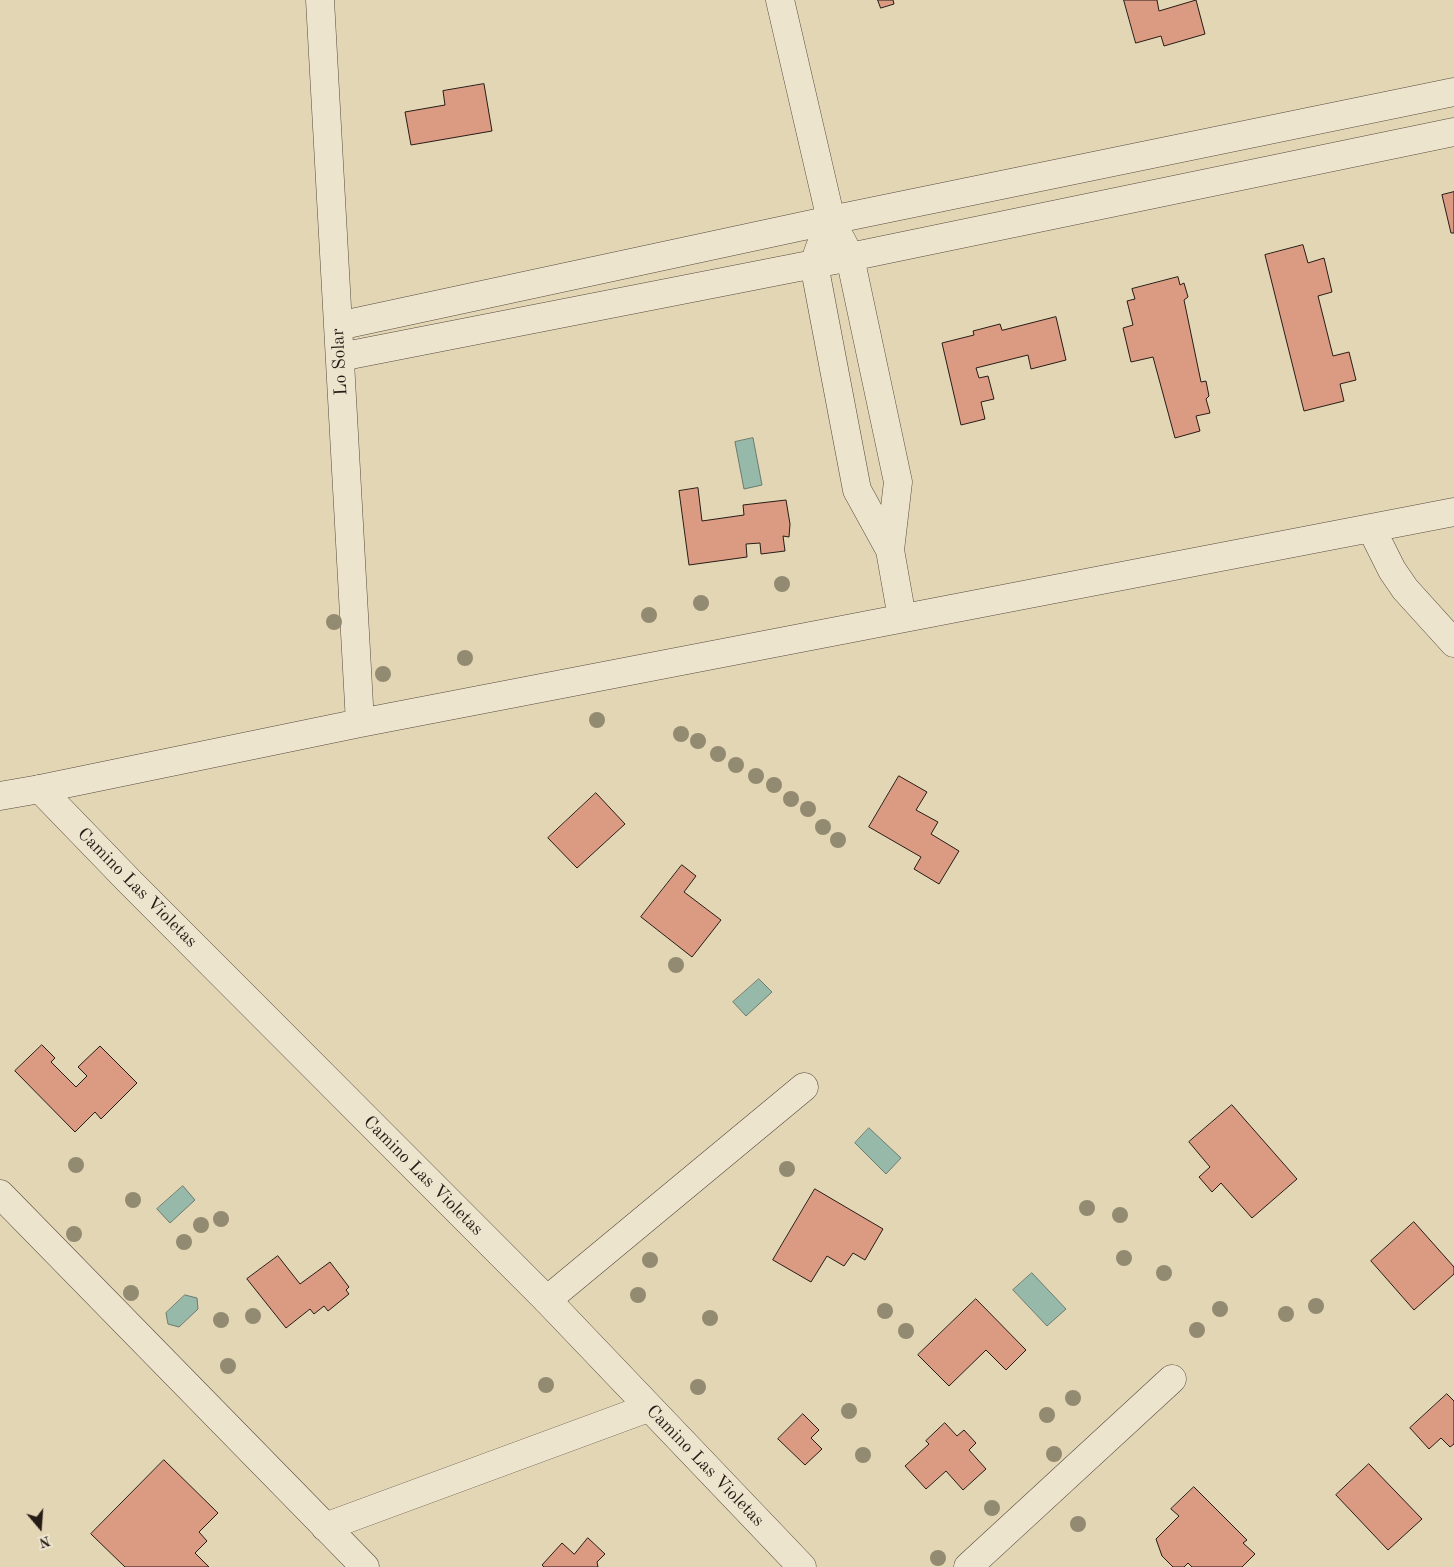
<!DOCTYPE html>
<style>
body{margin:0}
#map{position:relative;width:1454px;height:1567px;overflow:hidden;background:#e3d6b4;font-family:"Old Standard TT",serif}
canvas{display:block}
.north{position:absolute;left:15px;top:1502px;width:50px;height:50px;-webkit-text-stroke:4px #ede4ce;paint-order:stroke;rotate:162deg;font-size:14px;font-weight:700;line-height:20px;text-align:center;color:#271b16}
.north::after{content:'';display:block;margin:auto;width:18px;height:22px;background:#271b16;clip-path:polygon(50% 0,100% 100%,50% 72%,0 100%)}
</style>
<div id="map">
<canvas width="1454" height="1567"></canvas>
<div class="north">N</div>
</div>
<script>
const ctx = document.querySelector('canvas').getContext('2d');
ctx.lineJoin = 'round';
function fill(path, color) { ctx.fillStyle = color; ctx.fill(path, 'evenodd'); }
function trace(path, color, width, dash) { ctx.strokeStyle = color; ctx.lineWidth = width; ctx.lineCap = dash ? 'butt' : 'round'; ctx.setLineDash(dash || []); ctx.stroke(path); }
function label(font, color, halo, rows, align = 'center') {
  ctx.font = font + ' "Old Standard TT",serif'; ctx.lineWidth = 4; ctx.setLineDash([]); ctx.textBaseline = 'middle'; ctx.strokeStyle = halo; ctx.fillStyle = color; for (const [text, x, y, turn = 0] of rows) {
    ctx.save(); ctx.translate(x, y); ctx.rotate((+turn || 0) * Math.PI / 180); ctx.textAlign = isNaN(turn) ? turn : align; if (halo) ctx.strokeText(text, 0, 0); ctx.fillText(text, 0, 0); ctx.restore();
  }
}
const water = new Path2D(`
 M753 438 762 485 744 489 735 442Z
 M759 979 772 992 746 1016 733 1002Z
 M869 1128 901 1158 886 1174 855 1143Z
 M183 1186 195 1200 170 1223 157 1209Z
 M1032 1273 1066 1309 1047 1326 1013 1290Z
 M185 1295 197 1298 198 1309 179 1327 168 1324 166 1313Z`);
const building = new Path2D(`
 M878 0H893L894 4 881 8Z
 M1124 0H1157L1159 11 1196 0 1205 34 1164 46 1161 36 1136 43Z
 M484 84 492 131 411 145 405 112 445 105 443 91Z
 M1454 192V233H1451L1442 195Z
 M1303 245 1308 263 1324 258 1332 292 1318 296 1333 356 1349 352 1356 380 1340 384 1344 401 1304 411 1265 255Z
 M1178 277 1180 285 1184 283 1188 297 1184 300 1201 382 1206 381 1209 396 1206 399 1210 413 1196 416 1200 431 1175 438 1153 357 1131 362 1123 328 1133 325 1127 301 1135 299 1132 289Z
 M1056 317 1066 360 1031 369 1028 355 976 368 979 378 988 376 994 399 981 402 985 419 961 425 942 343 974 335 973 331 1000 324 1002 330Z
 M698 488 702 521 744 515 743 505 786 500 790 524 789 537 783 536 785 551 761 554 760 543 746 544 747 557 689 565 679 491Z
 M899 776 927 792 916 810 938 822 931 834 959 851 939 884 914 869 921 857 869 827Z
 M596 793 625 824 577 868 548 838Z
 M682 865 696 876 684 892 721 920 692 957 641 917Z
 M42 1045 55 1058 51 1062 76 1087 87 1076 78 1067 100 1046 137 1083 101 1119 95 1112 75 1132 15 1071Z
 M1232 1105 1297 1179 1252 1218 1221 1183 1212 1192 1199 1177 1210 1167 1189 1142Z
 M815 1189 883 1229 865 1260 853 1253 844 1266 827 1256 811 1282 773 1260Z
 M1414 1222 1454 1267V1274L1414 1310 1371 1261Z
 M278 1256 300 1284 330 1262 349 1287 346 1290 349 1294 328 1311 324 1306 314 1314 310 1309 286 1328 247 1279Z
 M976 1299 1026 1350 1006 1370 986 1350 949 1386 918 1355Z
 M1447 1394 1454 1401V1444L1450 1447 1441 1438 1429 1449 1410 1428Z
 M803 1414 819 1430 811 1438 822 1449 805 1465 778 1439Z
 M945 1423 957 1436 964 1430 976 1443 969 1450 986 1469 963 1490 946 1471 926 1489 905 1466 929 1444 926 1441Z
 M164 1460 218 1513 199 1532 207 1541 195 1553 209 1567H125L91 1534Z
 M1369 1464 1422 1519 1388 1550 1336 1495Z
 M1194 1487 1247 1540 1243 1543 1255 1554 1242 1567H1192L1188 1563 1184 1567H1173L1162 1556 1156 1539 1179 1516 1171 1509Z
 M588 1538 605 1554 597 1562 598 1567H544L542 1565 562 1543 574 1554Z`);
const minor = new Path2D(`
 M320 0 360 723
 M780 0 831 220 850 257 898 482 890 550 902 618
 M820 247 814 264 857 490 890 550
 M338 326 831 220 1454 92
 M340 357 850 257 1454 132
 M1371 528 1392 570 1405 589 1454 643
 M40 789 360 723 1454 512
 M0 1194 365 1567
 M547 1300 804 1087
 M325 1527 648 1408
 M968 1567 1172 1379`);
const tertiary = new Path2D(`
 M0 796 40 789 130 882 547 1300 802 1567`);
const trees = [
 [782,584],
 [701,603],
 [649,615],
 [334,622],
 [465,658],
 [383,674],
 [597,720],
 [681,734],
 [698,741],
 [718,754],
 [736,765],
 [756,776],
 [774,785],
 [791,799],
 [808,809],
 [823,827],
 [838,840],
 [676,965],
 [76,1165],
 [787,1169],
 [133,1200],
 [1087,1208],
 [1120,1215],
 [221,1219],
 [201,1225],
 [74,1234],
 [184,1242],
 [1124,1258],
 [650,1260],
 [1164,1273],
 [131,1293],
 [638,1295],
 [1316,1306],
 [1220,1309],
 [885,1311],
 [1286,1314],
 [253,1316],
 [710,1318],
 [221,1320],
 [1197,1330],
 [906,1331],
 [228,1366],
 [546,1385],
 [698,1387],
 [1073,1398],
 [849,1411],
 [1047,1415],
 [1054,1454],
 [863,1455],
 [992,1508],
 [1078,1524],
 [938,1558]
];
const streetNames = [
 ["Lo Solar",340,362,-93],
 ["Camino Las Violetas",137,888,45],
 ["Camino Las Violetas",423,1176,45],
 ["Camino Las Violetas",705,1466,46]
];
fill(water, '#96b9aa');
trace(water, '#6a7a6f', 1);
fill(building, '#da9b82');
trace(building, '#271b16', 1);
trace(minor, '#564a3e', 29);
trace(tertiary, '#564a3e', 29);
trace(minor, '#ede4ce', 28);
trace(tertiary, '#ede4ce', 28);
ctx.fillStyle = '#928a71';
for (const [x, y] of trees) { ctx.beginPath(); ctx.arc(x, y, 8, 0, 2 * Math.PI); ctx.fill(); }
label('18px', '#271b16', '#ede4ce', streetNames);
</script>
